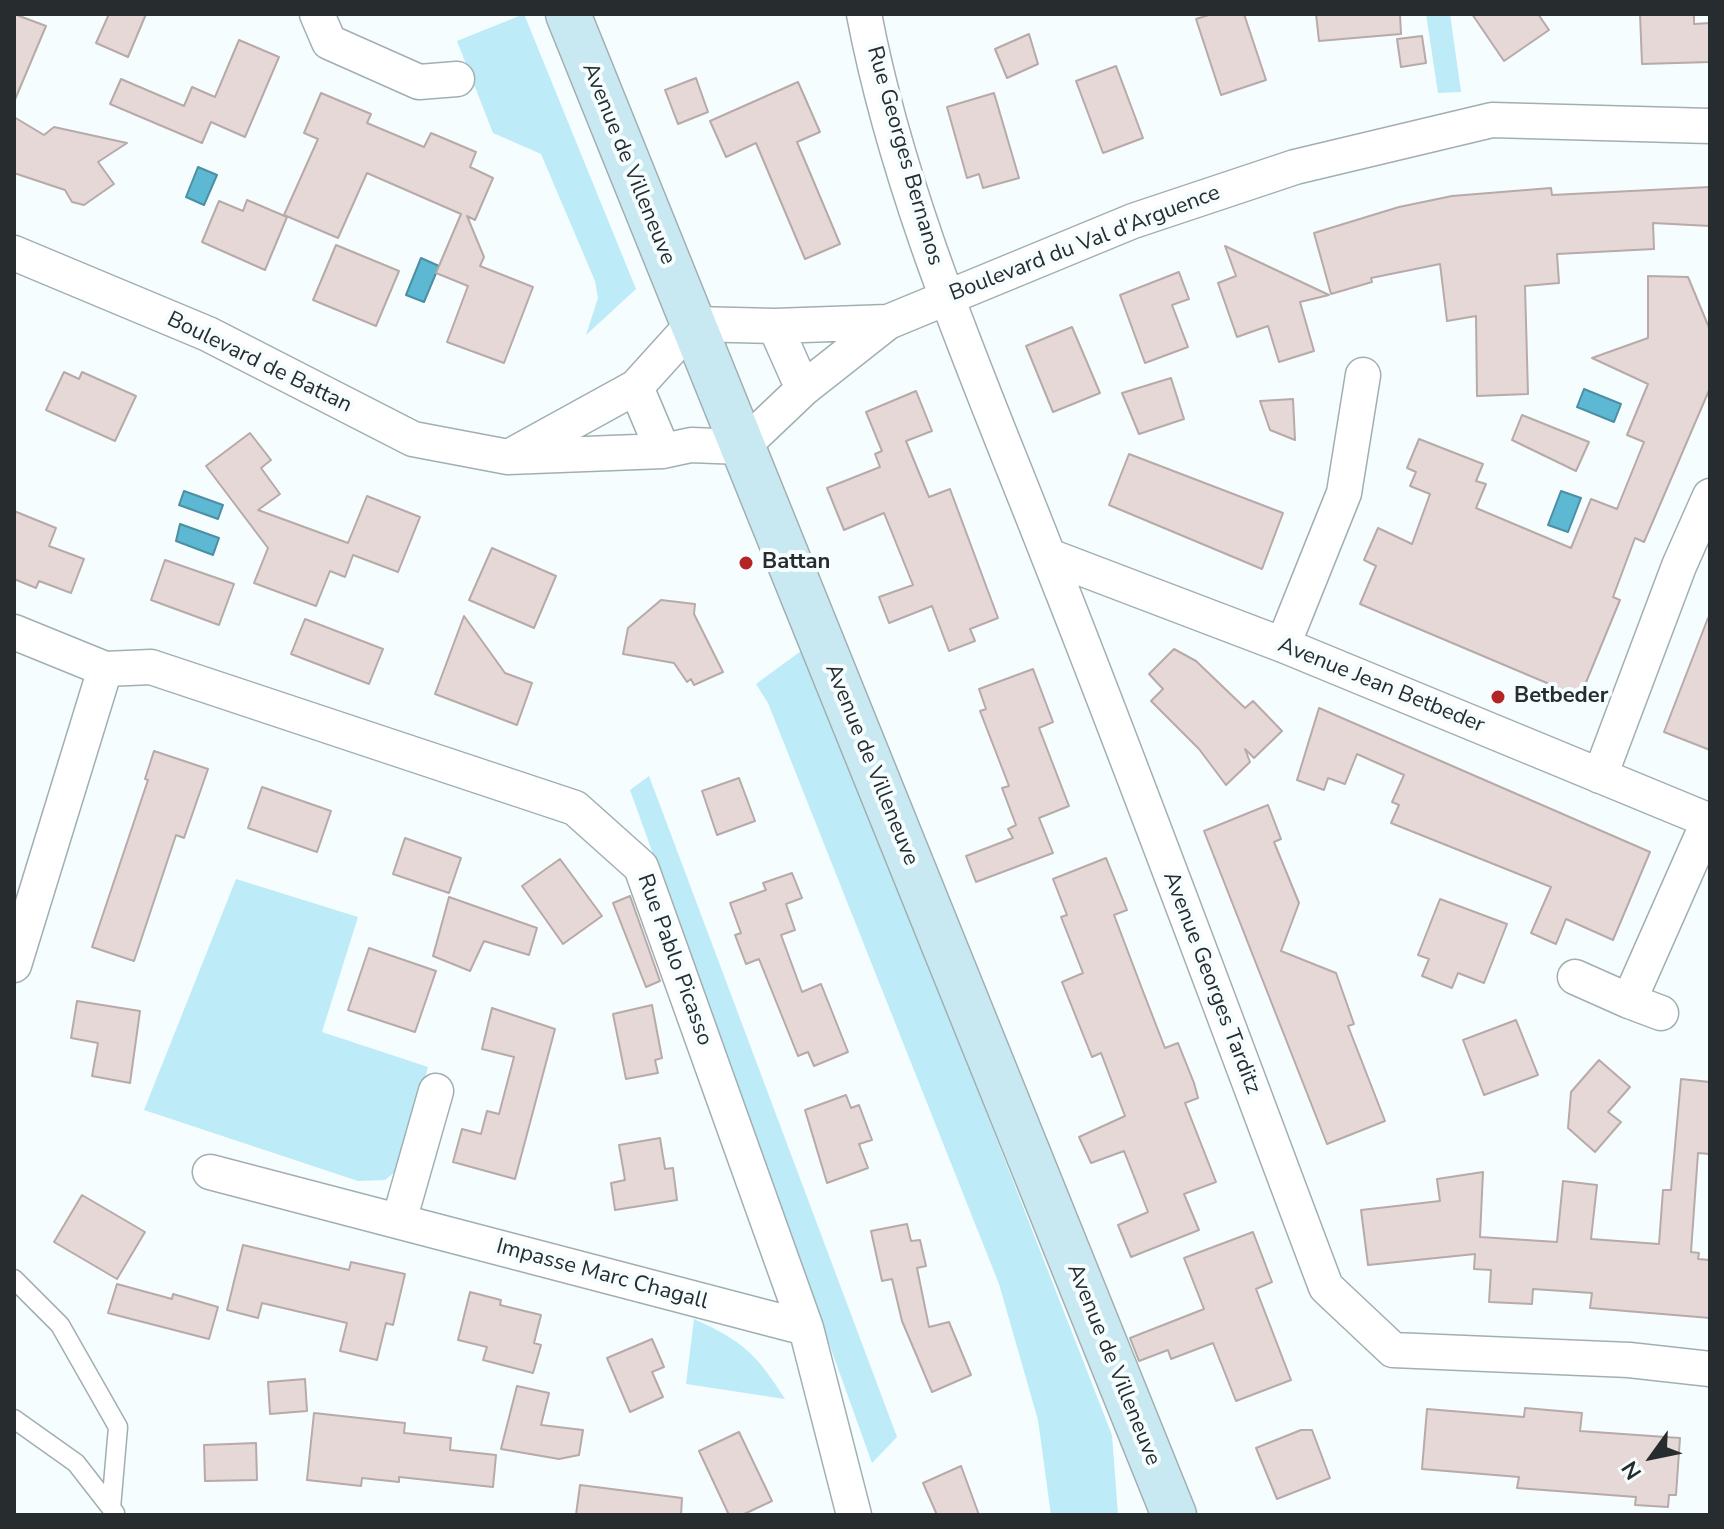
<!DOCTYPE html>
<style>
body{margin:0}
#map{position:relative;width:1724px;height:1529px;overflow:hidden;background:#f5fdff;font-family:"Nunito Sans",sans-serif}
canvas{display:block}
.frame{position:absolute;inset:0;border:16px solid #272c2e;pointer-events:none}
.north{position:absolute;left:1612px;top:1417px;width:80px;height:80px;-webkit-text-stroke:6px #f5fdff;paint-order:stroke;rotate:237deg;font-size:22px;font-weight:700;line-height:32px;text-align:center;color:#272c2e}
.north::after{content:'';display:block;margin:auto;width:28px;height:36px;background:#272c2e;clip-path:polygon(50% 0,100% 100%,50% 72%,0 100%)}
</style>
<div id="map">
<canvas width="1724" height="1529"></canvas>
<div class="frame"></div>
<div class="north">N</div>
</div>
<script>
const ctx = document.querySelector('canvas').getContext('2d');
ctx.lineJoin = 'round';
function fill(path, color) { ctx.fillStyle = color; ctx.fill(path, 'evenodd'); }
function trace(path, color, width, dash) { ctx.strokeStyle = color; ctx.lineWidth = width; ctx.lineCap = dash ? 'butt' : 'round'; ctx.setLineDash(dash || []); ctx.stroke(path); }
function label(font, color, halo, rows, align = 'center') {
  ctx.font = font + ' "Nunito Sans",sans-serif'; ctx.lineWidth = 8; ctx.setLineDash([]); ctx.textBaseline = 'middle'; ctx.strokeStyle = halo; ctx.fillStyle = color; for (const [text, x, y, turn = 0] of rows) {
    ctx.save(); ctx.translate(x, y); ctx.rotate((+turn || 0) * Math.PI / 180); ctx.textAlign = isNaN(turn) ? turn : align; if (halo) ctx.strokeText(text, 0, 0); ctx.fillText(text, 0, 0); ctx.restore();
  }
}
const green = new Path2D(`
 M524 14 636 289 586 335 598 298 595 281 541 154 493 133 457 41Z
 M1426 14H1450L1461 92 1438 93Z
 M805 648 1112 1435 1118 1515H1051L1038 1420 999 1284 768 703 756 684Z
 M649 776 897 1437 872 1463 630 790Z
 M236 879 358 917 322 1032 428 1067 400 1168 385 1180 358 1181 144 1110Z
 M694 1319C742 1341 756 1353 785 1399L686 1384Z`);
const water = new Path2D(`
 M198 167 217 175 204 205 186 197Z
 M421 258 439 266 424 302 406 295Z
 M1584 389 1621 404 1614 422 1577 407Z
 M184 491 223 505 218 519 179 505Z
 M1561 491 1581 498 1568 532 1548 525Z
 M180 524 219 538 213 555 176 541Z`);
const building = new Path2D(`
 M14 14 46 26 14 102Z
 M109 14H146L128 57 96 43Z
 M1212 14H1244L1266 80 1221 95 1196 19Z
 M1316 14H1400L1401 34 1319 41Z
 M1472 14H1538L1549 30 1504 61Z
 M1640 14H1694V24L1710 23V62L1642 64Z
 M1029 34 1038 64 1007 78 995 49Z
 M1422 36 1426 63 1401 67 1397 39Z
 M239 40 279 57 245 137 211 122 202 143 110 104 121 79 184 106 192 87 215 97Z
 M1116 66 1143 138 1103 153 1076 81Z
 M696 78 708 112 678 124 665 90Z
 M798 82 820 132 797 142 840 244 805 259 756 143 726 157 710 121Z
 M321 93 371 114 367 123 424 147 431 133 476 152 470 167 493 178 475 220 467 216 484 257 480 266 533 287 504 363 447 342 468 286 436 273 461 214 367 173 338 238 284 215 318 139 304 133Z
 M994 93 1019 178 983 188 979 174 967 178 947 107Z
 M14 117 44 135 54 127 127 143 98 162 114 184 84 205 72 202 65 190 14 173Z
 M1710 187V226L1653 223 1654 249 1557 254 1559 283 1525 286 1528 394 1477 396 1476 316 1447 321 1440 264 1371 278 1372 282 1331 294 1314 233 1399 207 1452 196 1551 188 1552 195Z
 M247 200 287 217 265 270 202 242 219 201 243 211Z
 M336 245 399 271 376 326 313 300Z
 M1225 246 1329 295 1300 302 1314 351 1279 362 1268 326 1237 337 1218 283 1236 276Z
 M1179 272 1189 299 1172 305 1188 347 1145 363 1120 295Z
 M1648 276 1688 277 1710 330V388L1644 542 1635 538 1613 597 1620 600 1580 697 1360 604 1376 566 1364 560 1378 528 1412 544 1430 494 1410 486 1416 472 1407 468 1419 439 1483 464 1476 481 1486 484 1476 508 1571 548 1591 499 1617 509 1644 442 1627 435 1648 384 1592 358 1648 338Z
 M1072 327 1100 393 1053 412 1026 346Z
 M64 372 79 379 82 372 136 396 115 441 46 410Z
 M1171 378 1184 419 1139 434 1122 393Z
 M916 391 932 431 906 441 929 497 950 489 998 618 970 629 975 641 949 651 932 606 889 623 879 597 913 585 884 513 844 530 827 488 880 467 875 454 882 451 866 412Z
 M1293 399 1295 440 1270 430 1260 401Z
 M1522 415 1589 442 1576 471 1512 440Z
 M250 433 271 460 261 468 280 494 258 510 348 543 367 496 420 517 398 572 353 555 345 577 330 571 316 606 254 583 268 548 206 466Z
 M1129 454 1283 513 1262 569 1109 505Z
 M14 511 56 528 49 546 84 559 71 593 39 581 36 588 14 579Z
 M492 548 556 576 534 628 469 600Z
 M165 560 234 584 219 625 151 600Z
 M661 600 695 604 694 614 723 672 694 685 691 679 687 682 674 663 623 654 628 628Z
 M464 616 505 673 532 683 517 725 435 694Z
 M1708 618H1710V750L1664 732Z
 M305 619 383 649 369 684 291 654Z
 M1174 649 1196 661 1245 708 1253 701 1282 731 1254 758 1245 749 1250 762 1226 785 1199 749 1151 701 1163 689 1149 674Z
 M1033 669 1053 722 1039 728 1069 806 1039 818 1053 853 976 882 966 856 1013 838 1008 829 1016 825 1002 788 1009 786 980 711 986 709 979 689Z
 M1319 708 1650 852 1613 940 1566 919 1556 944 1531 933 1551 887 1391 823 1399 805 1392 802 1404 775 1357 754 1345 784 1328 778 1324 790 1297 780Z
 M154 751 208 769 184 838 176 835 134 961 92 947 148 780 145 779Z
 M739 778 755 821 717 835 702 791Z
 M262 787 331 811 317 852 248 828Z
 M1268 805 1281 839 1274 842 1299 903 1281 951 1336 973 1354 1024 1348 1026 1385 1121 1327 1144 1204 831Z
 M405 838 461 858 449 893 393 874Z
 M1106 858 1127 910 1114 915 1144 994 1165 1048 1178 1043 1194 1083 1198 1098 1185 1103 1216 1182 1184 1194 1199 1230 1131 1257 1118 1225 1148 1212 1124 1151 1091 1163 1079 1137 1125 1116 1101 1053 1092 1057 1062 982 1083 973 1061 917 1067 915 1053 879Z
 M560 859 602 916 563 944 522 886Z
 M792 873 802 898 786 904 795 930 781 935 802 992 821 984 848 1052 814 1066 808 1052 798 1056 759 959 746 964 735 935 741 933 730 903 766 890 763 883Z
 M630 896 660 981 646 987 613 903Z
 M449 897 537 928 529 955 484 941 470 971 433 956Z
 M1440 899 1507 924 1484 983 1458 973 1452 988 1422 976 1429 959 1418 955Z
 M369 948 436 971 415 1032 348 1010Z
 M77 1001 140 1011 130 1083 92 1076 98 1043 71 1038Z
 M652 1005 662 1058 655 1060 658 1073 626 1079 613 1014Z
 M492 1008 555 1029 515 1179 453 1162 462 1129 481 1134 487 1111 499 1114 514 1057 482 1049Z
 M1516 1020 1538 1075 1484 1095 1463 1040Z
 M1599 1060 1630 1087 1608 1112 1621 1122 1595 1152 1568 1128 1571 1092Z
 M1681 1079 1710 1082V1154L1698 1153 1691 1252 1699 1253 1698 1259 1710 1260V1318L1590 1308 1592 1293 1533 1289 1532 1304 1489 1302 1491 1270 1474 1269 1475 1254 1368 1265 1361 1210 1440 1201 1437 1179 1483 1172 1480 1237 1557 1242 1563 1181 1597 1185 1591 1239 1659 1244 1663 1190H1671Z
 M846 1095 851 1108 859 1105 872 1140 859 1144 868 1168 827 1183 805 1110Z
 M660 1138 665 1169 673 1168 677 1200 615 1210 611 1183 625 1180 619 1145Z
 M82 1195 145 1232 117 1279 54 1242Z
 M907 1224 911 1241 920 1240 926 1266 917 1268 929 1327 949 1322 971 1375 932 1392 902 1321 892 1279 882 1281 871 1231Z
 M1253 1232 1272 1282 1256 1289 1291 1380 1236 1401 1213 1343 1171 1359 1168 1350 1139 1361 1130 1338 1204 1309 1184 1258Z
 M243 1245 349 1270 351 1262 405 1274 393 1325 386 1323 377 1360 340 1351 347 1323 262 1303 258 1318 227 1310Z
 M117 1284 172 1299 173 1294 218 1307 209 1339 108 1313Z
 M470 1292 501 1300 500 1305 541 1315 534 1343 541 1345 533 1373 483 1360 487 1347 458 1340Z
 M652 1339 664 1367 652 1372 663 1397 630 1412 607 1358Z
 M305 1379 307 1411 270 1414 268 1382Z
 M517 1386 549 1393 541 1425 583 1430 579 1455 559 1459 501 1449Z
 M1525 1408 1582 1413 1580 1431 1680 1438 1676 1495H1669L1668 1507 1635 1505 1636 1497 1517 1488 1519 1477 1422 1469 1427 1409 1524 1417Z
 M314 1413 405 1423 404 1433 451 1438 450 1450 496 1455 493 1487 399 1477V1482L362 1478 361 1486 307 1480Z
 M1301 1430H1312L1330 1478 1277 1499 1256 1448Z
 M739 1432 772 1501 742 1515H729L699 1451Z
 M256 1443 257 1480 205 1481 204 1445Z
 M961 1466 979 1515H937L923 1483Z
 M580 1485 682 1498 681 1515H576Z`);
const lane = new Path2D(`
 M14 1279 60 1325 118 1427 111 1508
 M14 1419 76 1463 115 1513`);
const street = new Path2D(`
 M317 14 329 42 419 82 457 79
 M864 14C900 202 979 378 1048 555 1144 797 1234 1043 1326 1287L1393 1350 1629 1360 1710 1369
 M14 253 208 334 413 439 508 457 663 451 691 445 742 447 803 389 888 322 1133 221 1295 167 1492 120 1710 126
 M775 326 803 389
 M636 387 663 451
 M516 453 636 387 693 324 775 326 888 322
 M1049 556 1283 645 1710 821
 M14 632 105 669
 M1283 645 1344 493 1363 375
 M1600 776 1679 566 1710 496
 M14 965 105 669 151 667 575 808 641 867 806 1328 854 1515
 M1575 977 1629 1001
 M1661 1013 1629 1001 1709 820
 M210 1172 806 1328
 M399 1221 436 1091`);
const secondary = new Path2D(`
 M568 14 1174 1515`);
const markers = [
 [746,563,8,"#b42424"],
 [1498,697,8,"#b42424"]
];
const streetNames = [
 ["Rue Georges Bernanos",904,156,74],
 ["Avenue de Villeneuve",628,164,68],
 ["Boulevard du Val d'Arguence",1085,244,-21],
 ["Boulevard de Battan",259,363,26],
 ["Avenue Jean Betbeder",1381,686,22],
 ["Avenue de Villeneuve",871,765,68],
 ["Rue Pablo Picasso",674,960,70],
 ["Avenue Georges Tarditz",1211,983,69],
 ["Impasse Marc Chagall",602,1275,15],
 ["Avenue de Villeneuve",1113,1365,68]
];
const poiNames = [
 ["Battan",762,563],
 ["Betbeder",1514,697]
];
fill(green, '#bdebf8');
fill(water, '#5db9d3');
trace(water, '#4d8fa2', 2);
fill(building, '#e6d8d7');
trace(building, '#b7aaa8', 2);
trace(lane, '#a2afb2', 21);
trace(street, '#a2afb2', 37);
trace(secondary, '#a2afb2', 47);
trace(lane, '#fff', 18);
trace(street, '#fff', 34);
trace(secondary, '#c8e9f1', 44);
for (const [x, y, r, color] of markers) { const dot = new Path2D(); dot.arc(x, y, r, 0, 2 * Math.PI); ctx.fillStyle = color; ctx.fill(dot); trace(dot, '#f5fdff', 3); }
label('22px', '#272c2e', '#f5fdff', streetNames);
label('bold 22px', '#272c2e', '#f5fdff', poiNames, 'left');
</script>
